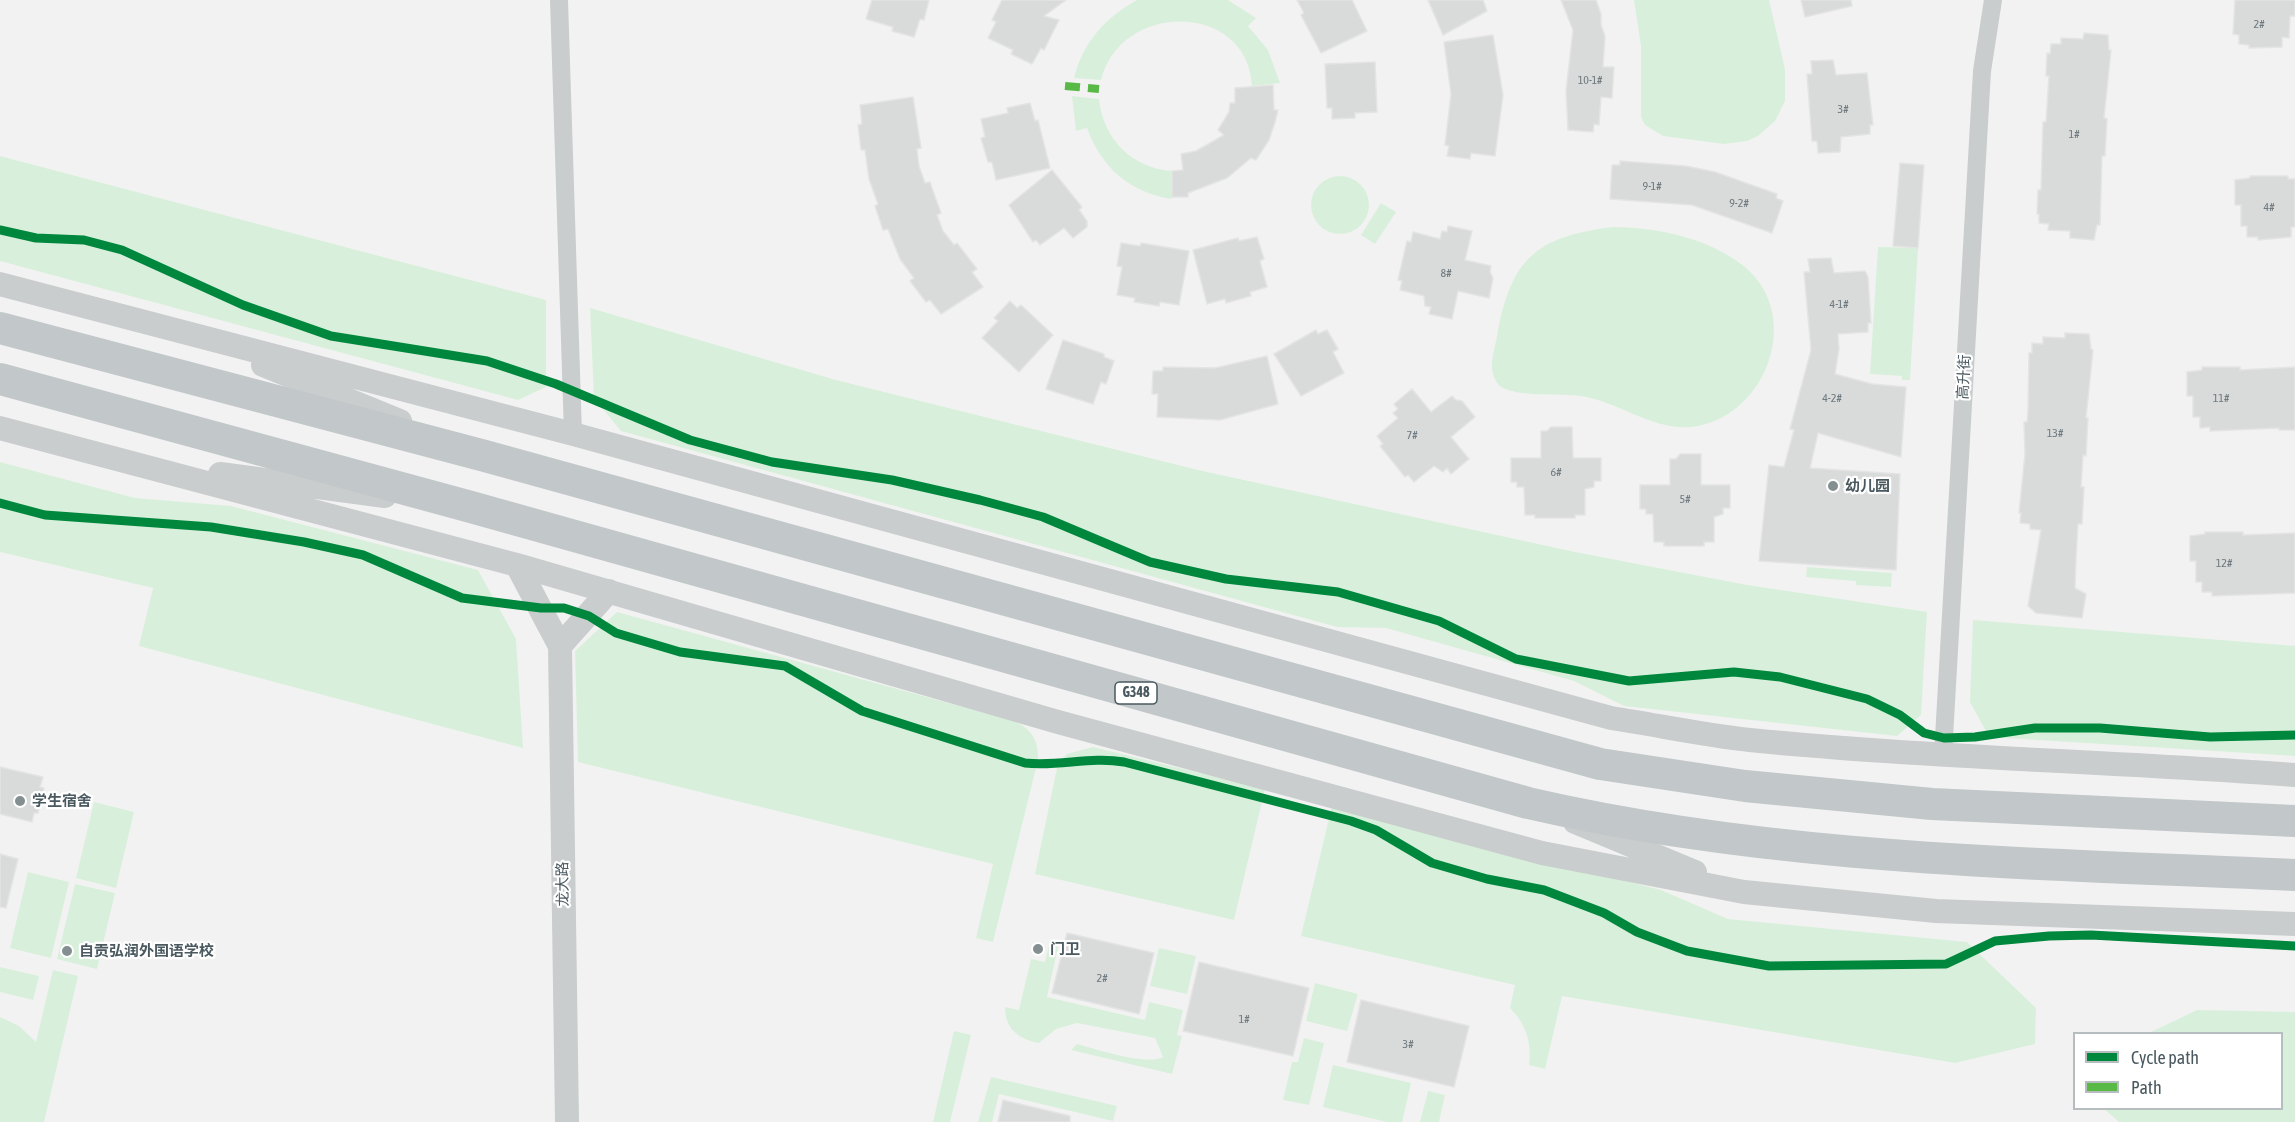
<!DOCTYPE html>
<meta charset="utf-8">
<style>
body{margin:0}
#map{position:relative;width:2295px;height:1122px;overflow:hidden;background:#f3f2f2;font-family:"Asap Condensed",sans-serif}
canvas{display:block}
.legend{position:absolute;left:2073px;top:1032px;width:210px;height:78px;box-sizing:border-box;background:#fff;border:2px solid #b6bdbf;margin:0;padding:8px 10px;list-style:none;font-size:18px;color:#49595f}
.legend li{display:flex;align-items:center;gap:12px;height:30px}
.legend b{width:30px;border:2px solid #b6bdbf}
</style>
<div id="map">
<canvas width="2295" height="1122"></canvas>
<ul class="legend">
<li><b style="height:8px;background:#00873e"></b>Cycle path</li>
<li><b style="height:8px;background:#58b947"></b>Path</li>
</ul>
</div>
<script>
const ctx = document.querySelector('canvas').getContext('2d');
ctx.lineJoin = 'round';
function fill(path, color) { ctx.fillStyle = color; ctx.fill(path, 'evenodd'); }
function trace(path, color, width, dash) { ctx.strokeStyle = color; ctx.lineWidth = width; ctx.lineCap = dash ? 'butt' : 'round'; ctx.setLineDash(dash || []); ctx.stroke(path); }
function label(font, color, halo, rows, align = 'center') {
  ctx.font = font + ' "Asap Condensed","Noto Sans SC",sans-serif'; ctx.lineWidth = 4.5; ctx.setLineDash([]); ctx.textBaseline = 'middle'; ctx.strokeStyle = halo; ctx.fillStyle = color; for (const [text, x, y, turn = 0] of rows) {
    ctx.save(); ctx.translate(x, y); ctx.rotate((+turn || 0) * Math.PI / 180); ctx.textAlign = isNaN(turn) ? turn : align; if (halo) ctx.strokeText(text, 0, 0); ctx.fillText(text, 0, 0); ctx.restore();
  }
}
const green = new Path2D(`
 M1137 0H1228L1256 18 1248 26 1268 50 1280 83 1252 86C1248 2 1121 0 1101 80L1074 78C1083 42 1105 18 1137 0Z
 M1634 0H1769L1785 69V101L1775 121 1758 136 1747 141 1724 144 1663 136 1645 125 1641 117V46Z
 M1072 96 1099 99C1103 139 1132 168 1172 171V199C1130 193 1101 167 1087 128L1076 131Z
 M0 156 546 300V387L518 400 0 261Z
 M1311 205a29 29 0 1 1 58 0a29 29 0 1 1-58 0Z
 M1381 203 1396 212 1375 244 1361 235Z
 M1612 227C1657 227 1709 238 1745 267 1803 316 1767 413 1698 426 1656 434 1621 402 1581 396 1561 393 1509 398 1498 384 1487 370 1494 352 1497 336 1511 259 1535 237 1612 227Z
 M1878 247 1918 248 1910 380H1902V376L1870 374Z
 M590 308 836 380 1198 470 1575 552 1747 585 1927 612 1921 715 1897 736 1624 706 1574 681 1386 628 1337 627 621 431 594 398Z
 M0 462 135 498 231 506 478 570 516 639 523 748 139 646 153 588 0 552Z
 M1807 567 1892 573 1891 587 1856 585V581L1806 577Z
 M617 612 1014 721C1032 729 1039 741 1038 760L993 942 976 938 993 864 578 762 575 651Z
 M1973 620 2295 646V756L1989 737 1970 702Z
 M1093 747 1265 789 1234 920 1035 874 1058 763 1067 754Z
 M94 802 134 812 116 888 76 878Z
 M1332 806 1661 890 1728 919 1967 942 2036 1008 2035 1044 1955 1063 1562 996 1545 1069 1529 1065C1532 1043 1526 1024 1510 1008L1515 985 1301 936Z
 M28 872 69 882 51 958 10 948Z
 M75 884 115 893 97 969 57 959Z
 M1049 945 1058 947 1047 997 1145 1020 1149 1002 1183 1010 1177 1035 1182 1036 1172 1074 1071 1050 1077 1044C1097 1049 1145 1066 1163 1057L1155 1038 1077 1023 1056 1029 1039 1043C1018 1039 1005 1029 1005 1007L1019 1010 1031 959 1045 962Z
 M1159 948 1196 956 1187 994 1150 986Z
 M0 967 39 976 33 1000 0 992Z
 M53 970 78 976 44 1122H0V1017L19 1026 36 1042Z
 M1315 983 1358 994 1347 1031 1306 1021Z
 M2197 1010 2295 1012V1122H2119L2104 1109 2282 1108V1034L2149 1033Z
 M954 1031 971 1035 950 1122H933Z
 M1304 1038 1324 1043 1309 1105 1283 1100 1292 1062H1298Z
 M1333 1065 1411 1083 1402 1122H1387L1323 1107Z
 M991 1077 1117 1106 1113 1121 999 1094 992 1122H978Z
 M1428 1091 1445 1095 1439 1122H1420Z`);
const building = new Path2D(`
 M872 0H929L924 20 920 19 914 37 892 31 893 27 866 19Z
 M1002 0H1066L1044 16 1059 20 1044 50 1041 48 1032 64 1011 54 1013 50 988 38 996 22 992 20Z
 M1297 0H1352L1367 31 1321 53 1301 15 1304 13Z
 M1428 0H1483L1487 11 1443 35Z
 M1561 0H1596L1601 14V25L1605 36 1603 67H1614L1612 98 1601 97 1599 125 1594 124 1593 132 1568 130 1566 91 1573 30Z
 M1801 0H1851L1852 6 1805 17Z
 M2235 0H2295V16H2290L2289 38 2282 37V47L2249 48V45L2239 44V35L2233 34Z
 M2084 33 2108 35 2109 50H2111L2104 118 2107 119 2105 156H2102L2100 225H2097L2094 240 2070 238V231L2048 230 2049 224 2039 223V214H2037L2038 190H2041L2043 122H2046L2049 76H2046L2047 53 2050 54 2051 44H2061V38L2083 39Z
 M1493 35 1503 95 1495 156 1471 153 1470 159 1447 156 1449 146 1445 145 1451 94 1444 42Z
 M1833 60 1836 75 1867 73 1873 125H1870V134L1841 137 1840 152 1818 153 1817 141H1812L1807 74H1812L1811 61Z
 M1375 62 1377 112 1355 113V118L1332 119V108H1327L1325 64Z
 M1273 85 1274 110H1278L1275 122 1269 140 1256 160 1251 158 1227 178 1188 193V197H1172V171L1183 170 1181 154 1196 151 1224 135 1218 130 1229 112 1230 103H1235V88Z
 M913 97 921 148 917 149 919 166 925 183 930 182 933 191 941 213 937 215 943 231 954 245 957 243 977 269 972 272 983 287 941 314 930 300 926 302 910 281 914 278 900 259 888 229 883 230 875 206 878 204 869 179 865 150H861L858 125 862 124 860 105Z
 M1030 103 1035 121 1038 120 1050 168 996 180 992 162H988L981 138 985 137 981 119 1008 113 1007 108Z
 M1620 161 1686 166 1715 172 1777 194 1776 198 1783 201 1772 233 1692 205 1610 199 1612 165H1620Z
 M1900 163 1924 165 1918 248 1893 246Z
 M1052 170 1082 207 1079 210 1087 221V227L1073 238 1064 228 1040 245 1036 240 1033 242 1009 205Z
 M2250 176H2288V179H2295V227H2291V237L2258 240V237H2247V226H2241V205H2235V180L2250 178Z
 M1448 226 1472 231 1465 260 1491 266 1490 272 1493 278 1489 298 1458 291 1452 319 1429 314 1431 307 1425 306 1424 296 1400 290 1402 281 1398 280 1407 241 1411 242 1413 232 1440 239 1442 231 1447 232Z
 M1257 237 1264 259 1260 261 1267 287 1250 292 1251 296 1226 303 1225 299 1207 304 1193 250 1238 238 1239 241Z
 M1121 243 1140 246 1141 243 1189 251 1179 305 1160 302 1159 306 1134 302 1135 298 1117 295 1122 267 1117 266Z
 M1831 258 1834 273 1865 271 1868 277 1871 323H1868V332L1838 334 1839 349 1835 374 1872 384 1906 387 1901 457 1818 433 1810 468 1900 474 1896 570 1759 561 1769 465 1784 467 1794 430 1790 429 1811 350 1804 272H1810L1808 259Z
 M1010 301 1017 308 1021 305 1053 335 1019 372 982 338 998 321 994 318Z
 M1316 330 1318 334 1327 330 1338 349 1333 352 1344 373 1301 396 1274 354Z
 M2065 333 2089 334 2091 349 2093 350 2086 418H2088L2086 456 2083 455 2081 487H2084L2082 524H2078L2076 559 2075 588 2086 594 2082 618 2036 613 2028 606 2041 530 2030 529V524L2020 523 2021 513H2019L2025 454 2024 422H2027L2028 411 2029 353H2032V343L2043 344V337L2065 338Z
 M1063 340 1104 354V357L1114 361 1106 384 1101 382 1093 404 1046 389Z
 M1267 356 1278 404 1220 420 1157 417 1158 394H1152L1153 371H1163V367L1215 368Z
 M2202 367H2240V370L2295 367V430H2279V428L2210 431V427L2200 428V417H2193V396H2187V372L2202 370Z
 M1412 389 1431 412 1452 396 1456 400 1462 401 1475 417 1451 437 1469 459 1451 474 1447 468 1443 472 1434 466 1414 482 1408 475 1405 477 1380 446 1383 444 1377 436 1398 418 1393 413 1398 409 1394 404Z
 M1551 427H1572L1573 458H1601V481H1594V487L1585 489V515H1575V518H1535V515H1525L1524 487H1517V482H1511V458H1541V431H1547Z
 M1680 454H1701V485H1730V508H1723V514L1714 517V542H1704V546H1664V542H1654L1653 514H1646V509H1640V485H1670V459H1676Z
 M2205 532H2243V535L2295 533V593L2212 596V592H2202V582H2196V561H2190V536L2205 534Z
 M0 767 43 777 40 787 44 788 38 813H34L32 822 0 814Z
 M0 854 18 859 6 908 0 907Z
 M1067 933 1154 953 1139 1014 1052 993Z
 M1199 962 1309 988 1293 1056 1183 1031Z
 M1361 1000 1469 1026 1454 1087 1347 1062Z
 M1003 1100 1070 1116V1122H998Z`);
const minor = new Path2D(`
 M559 0 573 434
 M1943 755 1982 71 1993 0`);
const tertiary = new Path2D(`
 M0 284 573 434 1611 718C1657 725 1704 735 1750 740 1931 758 2114 761 2295 775
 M263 365 400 421
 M0 428 517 565 1058 722 1542 853 1744 892 1936 911 2295 924
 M220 474 385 496
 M517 565 560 646 609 591
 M560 646 567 1122
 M1575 822 1695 872`);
const trunk = new Path2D(`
 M0 328 485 456 1600 764 1745 786 1932 804 2295 821
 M0 379 471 507 1528 803C1779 861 2039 863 2295 875`);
const quiet = new Path2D(`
 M1065 86 1099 89`);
const cycleway = new Path2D(`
 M0 230 36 238 84 240 122 250 243 305 331 336 487 361 556 384 690 440 772 462 892 480 980 500 1043 517 1150 562 1226 579 1338 592 1439 621 1516 659 1629 681 1734 672 1780 677 1867 699 1900 715 1924 733 1944 738 1975 737 2035 728H2100L2210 737 2295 735
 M0 503 45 515 211 527 304 542 363 555 462 598 541 608H564L589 616 616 633 680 652 785 666 862 711 1025 763C1059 767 1090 756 1124 762L1351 821 1376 830 1432 863 1487 879 1544 890 1604 913 1637 932 1687 951 1769 966 1946 964 1995 941 2049 936 2091 935 2295 946`);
const markers = [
 [1833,486,6,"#848f92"],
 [20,801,6,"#848f92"],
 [1038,949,6,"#848f92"],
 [67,951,6,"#848f92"]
];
const numberNames = [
 ["2#",2259,24],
 ["10-1#",1590,80],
 ["3#",1843,109],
 ["1#",2074,134],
 ["9-1#",1652,186],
 ["9-2#",1739,203],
 ["4#",2269,207],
 ["8#",1446,273],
 ["4-1#",1839,304],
 ["4-2#",1832,398],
 ["11#",2221,398],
 ["13#",2055,433],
 ["7#",1412,435],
 ["6#",1556,472],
 ["5#",1685,499],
 ["12#",2224,563],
 ["2#",1102,978],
 ["1#",1244,1019],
 ["3#",1408,1044]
];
const shields = [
 [1136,693,42]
];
const shieldNames = [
 ["G348",1136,693]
];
const streetNames = [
 ["高升街",1964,377,-87],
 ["龙大路",563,884,-91]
];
const poiNames = [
 ["幼儿园",1845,486],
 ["学生宿舍",32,801],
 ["门卫",1050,949],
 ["自贡弘润外国语学校",79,951]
];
fill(green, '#d8f0db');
fill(building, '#d9dada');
trace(building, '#e4e4e5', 1.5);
trace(minor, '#c9cdce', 18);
trace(tertiary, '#c9cdce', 24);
trace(trunk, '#c2c7c9', 32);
trace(quiet, '#58b947', 8, [15, 8]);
trace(cycleway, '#00873e', 9);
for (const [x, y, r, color] of markers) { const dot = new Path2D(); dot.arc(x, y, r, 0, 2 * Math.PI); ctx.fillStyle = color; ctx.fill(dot); trace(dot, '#fff', 2); }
label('12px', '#6e7a7f', null, numberNames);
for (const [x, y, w] of shields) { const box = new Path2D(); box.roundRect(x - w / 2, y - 11, w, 22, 4.5); ctx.fillStyle = '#fff'; ctx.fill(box); trace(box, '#49595f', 1.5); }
label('bold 14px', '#49595f', null, shieldNames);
label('15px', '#49595f', '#fff', streetNames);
label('bold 15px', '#49595f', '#fff', poiNames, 'left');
</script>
